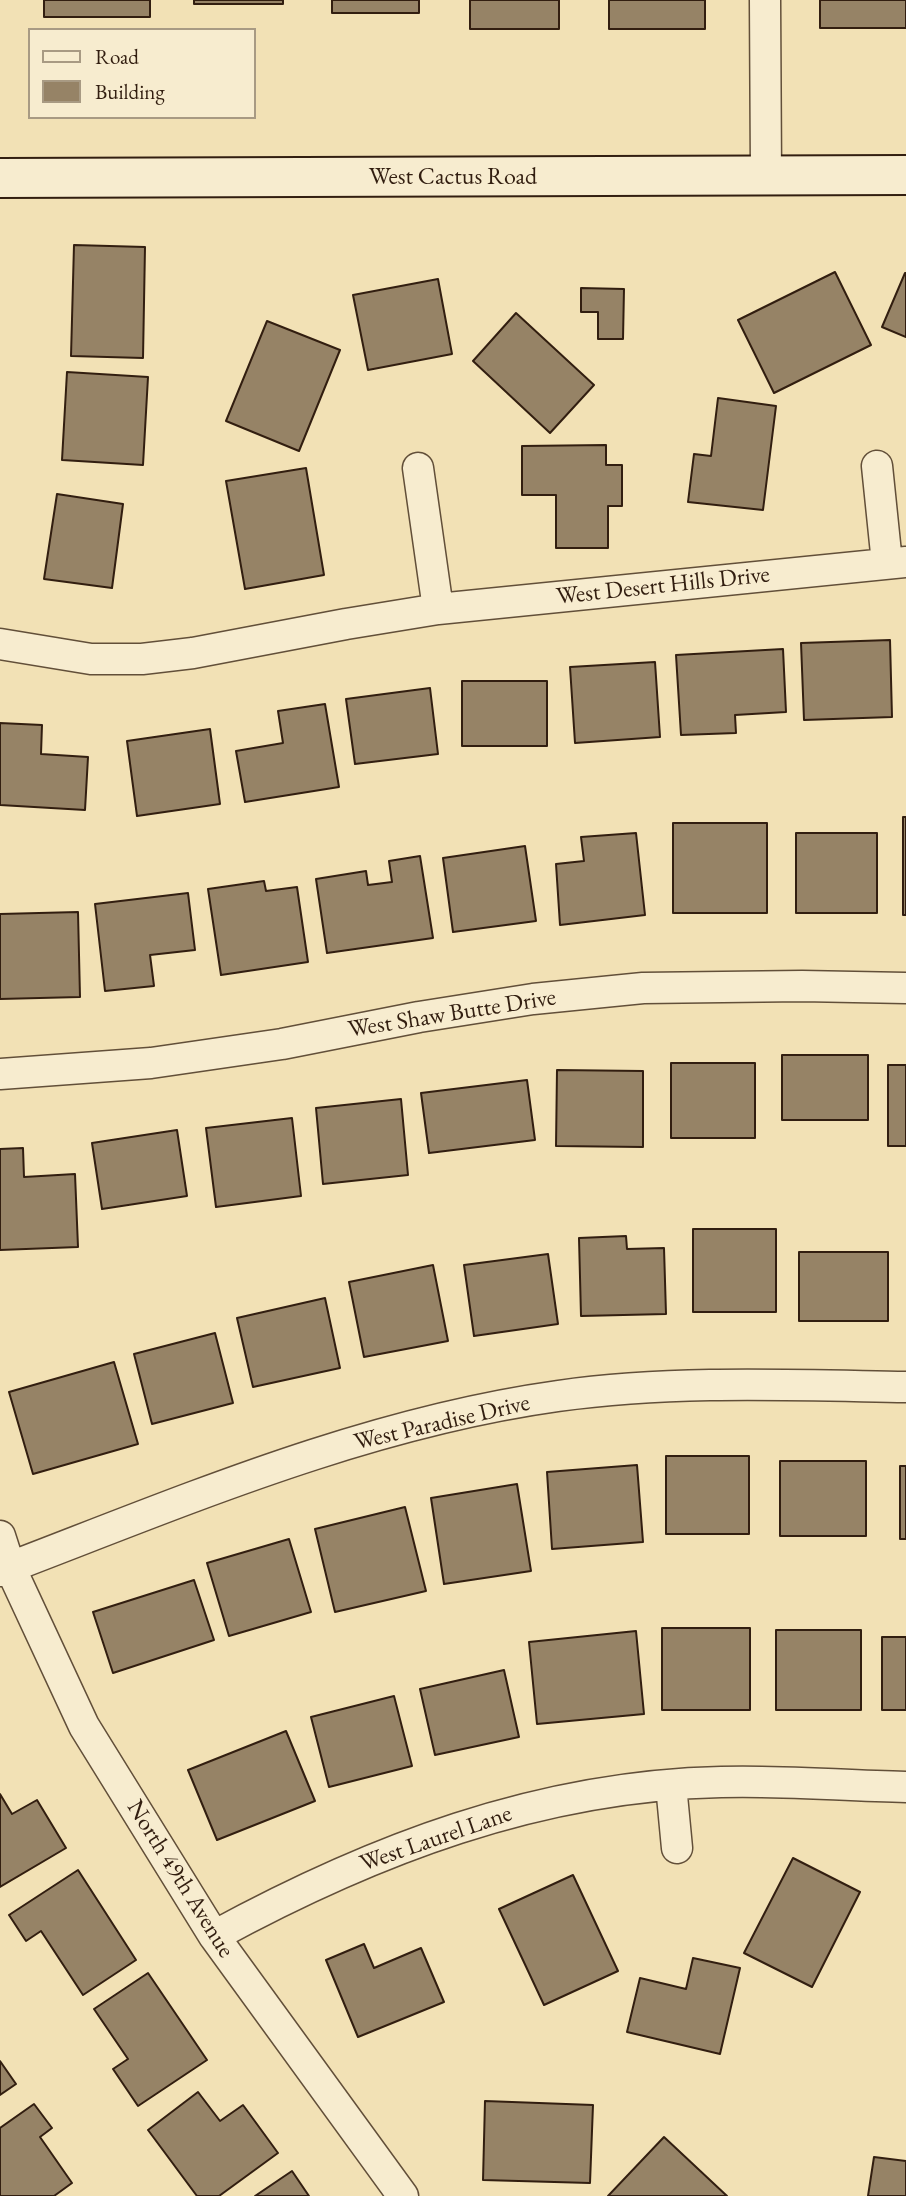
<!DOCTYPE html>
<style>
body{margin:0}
#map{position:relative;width:906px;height:2196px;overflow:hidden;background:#f2e1b5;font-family:"EB Garamond",serif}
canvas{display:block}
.legend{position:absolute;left:28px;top:28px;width:228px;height:91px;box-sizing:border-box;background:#f7eccf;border:2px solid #a89a83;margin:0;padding:9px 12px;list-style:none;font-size:21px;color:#321e10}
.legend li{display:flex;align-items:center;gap:14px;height:35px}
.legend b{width:35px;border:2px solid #a89a83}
</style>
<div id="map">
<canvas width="906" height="2196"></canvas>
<ul class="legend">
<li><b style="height:9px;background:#f7eccf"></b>Road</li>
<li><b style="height:19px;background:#968366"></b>Building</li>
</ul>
</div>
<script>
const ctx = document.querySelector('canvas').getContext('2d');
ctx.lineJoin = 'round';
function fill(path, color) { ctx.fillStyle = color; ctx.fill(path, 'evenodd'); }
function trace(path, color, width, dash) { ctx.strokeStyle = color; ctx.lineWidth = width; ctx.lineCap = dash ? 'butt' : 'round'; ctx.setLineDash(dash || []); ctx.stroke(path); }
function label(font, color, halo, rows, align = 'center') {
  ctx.font = font + ' "EB Garamond",serif'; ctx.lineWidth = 5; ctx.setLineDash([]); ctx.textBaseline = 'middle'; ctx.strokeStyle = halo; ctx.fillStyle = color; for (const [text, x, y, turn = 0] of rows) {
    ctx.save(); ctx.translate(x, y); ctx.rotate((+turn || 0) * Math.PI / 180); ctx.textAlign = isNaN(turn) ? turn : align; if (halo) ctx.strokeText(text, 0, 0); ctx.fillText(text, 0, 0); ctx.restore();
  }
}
const building = new Path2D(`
 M44 0H150V17H44Z
 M194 0H283V4H194Z
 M332 0H419V13H332Z
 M470 0H559V29H470Z
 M609 0H705V29H609Z
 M820 0H906V28H820Z
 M74 245 145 247 143 358 71 356Z
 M835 272 871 345 774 393 738 320Z
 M905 273H906V337L882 327Z
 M438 279 452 354 368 370 353 295Z
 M581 288 624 289 623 339H598V312H581Z
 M516 313 594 385 550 433 473 361Z
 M267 321 340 350 299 451 226 421Z
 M67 372 148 377 143 465 62 460Z
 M718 398 776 406 763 510 688 502 694 454 711 456Z
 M606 445V465H622V506H608V548H556V495H522V446Z
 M306 468 324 575 245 589 226 481Z
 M57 494 123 504 112 588 44 579Z
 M890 640 892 717 804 720 801 643Z
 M783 649 786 712 735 715 736 733 681 735 676 655Z
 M655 662 660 737 575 743 570 667Z
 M462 681H547V746H462Z
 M430 688 438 754 355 764 346 699Z
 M325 704 339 787 245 802 236 751 283 743 278 711Z
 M0 723 42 725 41 754 88 757 85 810 0 805Z
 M210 729 220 804 137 816 127 741Z
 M903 817H906V915H903Z
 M673 823H767V913H673Z
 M636 833 645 915 560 925 556 864 584 861 581 837Z
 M796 833H877V913H796Z
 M525 846 536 921 453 932 443 858Z
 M420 856 433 938 327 953 316 879 366 871 368 885 392 882 389 861Z
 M264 881 266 891 297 887 308 962 221 975 208 889Z
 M188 893 195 950 150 955 154 986 105 991 95 904Z
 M78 912 80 997 0 999V914Z
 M782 1055H868V1120H782Z
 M671 1063H755V1138H671Z
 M888 1065H906V1146H888Z
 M557 1070 643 1071V1147L556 1146Z
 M527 1080 535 1140 429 1153 421 1093Z
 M401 1099 408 1175 323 1184 316 1108Z
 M292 1118 301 1196 216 1207 206 1128Z
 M177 1130 187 1196 102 1209 92 1143Z
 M23 1148 24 1177 75 1174 78 1247 0 1250V1149Z
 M693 1229H776V1312H693Z
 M626 1236 627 1249 664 1248 666 1314 581 1316 579 1238Z
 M799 1252H888V1321H799Z
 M548 1254 558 1324 474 1336 464 1265Z
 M433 1265 448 1341 364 1357 349 1282Z
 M325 1298 340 1368 253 1387 237 1318Z
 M215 1333 233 1403 152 1424 134 1354Z
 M114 1362 138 1444 33 1474 9 1392Z
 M666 1456H749V1534H666Z
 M780 1461H866V1536H780Z
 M637 1465 643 1542 552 1549 547 1472Z
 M900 1466H906V1539H900Z
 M517 1484 531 1571 444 1584 431 1498Z
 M405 1507 426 1591 335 1612 315 1529Z
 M289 1539 311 1612 229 1636 207 1563Z
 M194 1580 214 1640 113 1673 93 1612Z
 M662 1628H750V1710H662Z
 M776 1630H861V1710H776Z
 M636 1631 644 1714 537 1724 529 1642Z
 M882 1637H906V1710H882Z
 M504 1670 519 1737 435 1755 420 1689Z
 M394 1696 412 1766 329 1787 311 1717Z
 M286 1731 315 1801 217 1840 188 1770Z
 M0 1794 12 1814 37 1800 66 1848 0 1887Z
 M793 1858 860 1892 812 1987 744 1953Z
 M78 1870 136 1960 83 1995 41 1931 26 1941 9 1915Z
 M573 1875 618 1971 544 2005 499 1909Z
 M364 1944 374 1968 421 1948 444 2002 358 2037 326 1960Z
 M693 1958 740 1968 720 2054 627 2032 640 1978 686 1989Z
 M148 1973 207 2060 138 2106 113 2069 128 2059 94 2009Z
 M0 2061 16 2084 0 2095Z
 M198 2092 220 2121 243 2105 278 2153 219 2196H197L148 2130Z
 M485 2101 593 2105 590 2183 483 2180Z
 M34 2104 52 2128 40 2137 72 2183 54 2196H0V2128Z
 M664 2137 727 2196H608Z
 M874 2157 906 2161V2196H868Z
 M292 2171 309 2196H255Z`);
const street = new Path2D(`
 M765 0 766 175
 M877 466 887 563
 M418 468 438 609
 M0 644 91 659H142L193 653 346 624 438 609 906 562
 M0 1074 151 1063 282 1044 419 1017 533 999 643 988 802 986 906 988
 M0 1536 10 1567 84 1726 214 1936 403 2196
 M0 1571C181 1502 364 1423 558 1396 673 1380 790 1385 906 1387
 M671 1785 677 1848
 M214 1936C372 1850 538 1786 721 1782 782 1780 844 1786 906 1787`);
const secondary = new Path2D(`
 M0 178 906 175`);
const streetNames = [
 ["West Cactus Road",453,177],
 ["West Desert Hills Drive",663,586,-6],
 ["West Shaw Butte Drive",452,1014,-9],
 ["West Paradise Drive",442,1423,-13],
 ["West Laurel Lane",436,1839,-19],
 ["North 49th Avenue",180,1879,58]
];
fill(building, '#968366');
trace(building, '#321e10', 2);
trace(street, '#624f39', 33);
trace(secondary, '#321e10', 42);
trace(street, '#f7eccf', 30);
trace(secondary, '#f7eccf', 38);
label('24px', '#321e10', '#f7eccf', streetNames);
</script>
